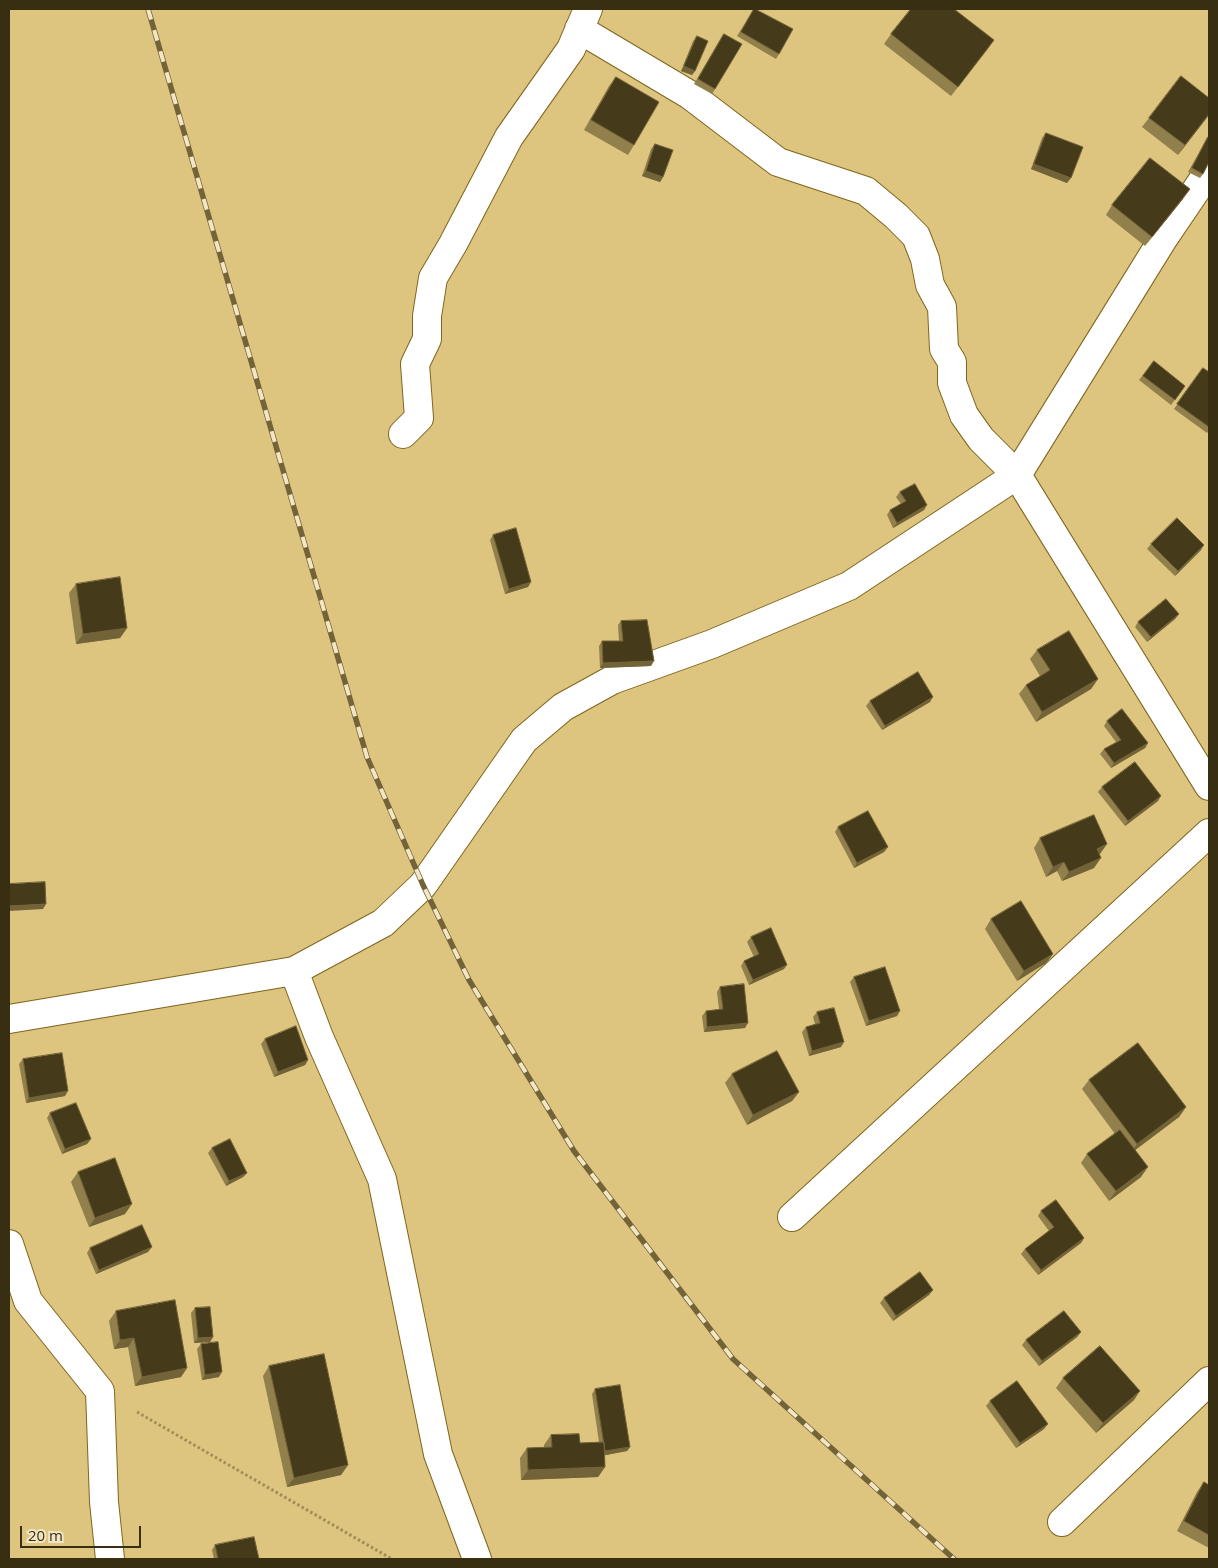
<!DOCTYPE html>
<style>
body{margin:0}
#map{position:relative;width:1218px;height:1568px;overflow:hidden;background:#ddc47f;font-family:"Open Sans",sans-serif}
canvas{display:block}
.frame{position:absolute;inset:0;border:10px solid #382e11;pointer-events:none}
.scale{position:absolute;left:20px;top:1526px;width:121px;height:22px;box-sizing:border-box;border:2px solid #382e11;border-top:0;padding-left:6px;font-size:15px;line-height:18px;white-space:nowrap;color:#382e11;-webkit-text-stroke:4px #f3e6c4;paint-order:stroke}
</style>
<div id="map">
<canvas width="1218" height="1568"></canvas>
<div class="frame"></div>
<div class="scale">20 m</div>
</div>
<script>
const ctx = document.querySelector('canvas').getContext('2d');
ctx.lineJoin = 'round';
function trace(path, color, width, dash) { ctx.strokeStyle = color; ctx.lineWidth = width; ctx.lineCap = dash ? 'butt' : 'round'; ctx.setLineDash(dash || []); ctx.stroke(path); }
function fill(path, color) { ctx.fillStyle = color; ctx.fill(path, 'evenodd'); }
const path = new Path2D(`
 M137 1412 392 1559`);
const street = new Path2D(`
 M579 29 690 95 778 162 866 191 896 216 916 236 925 259 930 285 942 307 944 349 952 362V383L964 415 981 439 1017 475 1209 786
 M403 434 419 418 415 364 427 339V316L433 278 453 244 509 137 571 49 588 9
 M294 971 383 923 423 885 524 740 563 707 612 680 712 644 849 586 1017 475 1163 239 1209 171
 M9 1019 294 971 319 1037 382 1179 438 1454 477 1559
 M792 1217 1209 833
 M9 1244 28 1301 100 1391 104 1502 110 1559
 M1062 1522 1209 1381`);
const rail = new Path2D(`
 M148 9 367 757 423 885 469 980 574 1151 733 1359 954 1559`);
const wall = new Path2D(`
 M754 9 779 54 776 59 737 36Z
 M724 34 715 89 712 94 694 84Z
 M891 34 994 40 951 96 884 44Z
 M697 36 695 71 692 75 681 71 693 41Z
 M616 77 634 145 628 155 584 130 609 86Z
 M1209 115 1178 155 1142 127 1149 118Z
 M1046 133 1067 183 1031 169 1042 138Z
 M1208 137 1203 174 1200 178 1188 172Z
 M655 144 663 177 660 182 642 176 651 149Z
 M1183 199 1145 246 1106 215 1112 205Z
 M1154 361 1185 386 1171 405 1139 380Z
 M1203 368 1209 372V430L1207 433 1174 409Z
 M900 492 927 505 924 510 893 528 887 515 890 510 901 504 896 497Z
 M493 535 531 582 528 587 505 594 490 540Z
 M1151 544 1201 550 1175 576 1147 549Z
 M76 584 127 628 120 638 76 644 69 593Z
 M1179 614 1175 619 1147 642 1135 627 1138 622Z
 M621 621 651 666 600 668 599 646 602 641H619L618 625Z
 M1037 650 1098 679 1091 689 1036 722 1019 694 1026 685 1040 676 1030 659Z
 M870 701 930 702 882 730 866 706Z
 M1107 721 1148 743 1145 748 1111 768 1100 754 1104 749 1116 742 1104 726Z
 M1102 787 1158 801 1125 826 1098 792Z
 M838 827 888 847 884 852 854 868 835 832Z
 M1040 838 1100 854H1099L1094 868 1062 881 1057 871 1046 877 1034 848Z
 M991 919 1053 954 1046 963 1017 981 985 929Z
 M751 937 784 969 749 985 741 966 744 961 754 957 747 942Z
 M854 977 897 1016 866 1026 850 982Z
 M720 987 745 1028 704 1032 702 1016 706 1011 719 1009 717 992Z
 M817 1012 841 1047 809 1056 802 1032 806 1027 815 1024 813 1017Z
 M265 1039 308 1060 305 1065 274 1077 261 1044Z
 M23 1059 65 1096 26 1103 19 1064Z
 M732 1074 799 1092 792 1101 747 1125 725 1083Z
 M1089 1080 1186 1107 1179 1117 1135 1150 1141 1177 1109 1201 1081 1163 1087 1154 1115 1134 1082 1089Z
 M50 1113 91 1139 87 1144 62 1154 47 1118Z
 M212 1148 247 1173 243 1177 226 1186 208 1153Z
 M78 1172 125 1214 89 1227 71 1182Z
 M1041 1211 1084 1238 1081 1243 1038 1275 1021 1254 1025 1249 1049 1231 1038 1216Z
 M90 1248 148 1252 96 1274 87 1253Z
 M933 1290 929 1295 893 1321 880 1303 884 1298Z
 M195 1308 213 1337 210 1342 194 1343 191 1313Z
 M116 1311 187 1368 181 1377 135 1386 128 1347 114 1349 109 1321Z
 M1081 1332 1077 1337 1039 1366 1022 1345 1026 1340Z
 M201 1344 219 1377 202 1380 197 1349Z
 M269 1366 348 1465 341 1475 287 1487 263 1376Z
 M1063 1378 1134 1400 1096 1433 1056 1388Z
 M595 1389 630 1447 627 1451 605 1455V1467L598 1477 521 1480 520 1458 527 1448 544 1447V1445L551 1435 580 1443 599 1442 592 1394Z
 M990 1401 1044 1429 1016 1448 986 1406Z
 M1204 1482 1209 1485V1548L1177 1531 1197 1492Z
 M215 1545 259 1559H214L212 1550Z`);
const shadedWall = new Path2D(`
 M994 40 987 50 951 96 958 87Z
 M684 66 695 71 692 75 681 71Z
 M1209 114V115L1178 155 1185 145Z
 M1034 164 1071 178 1067 183 1031 169Z
 M646 171 663 177 660 182 642 176Z
 M1190 189 1183 199 1145 246 1152 237Z
 M927 505 924 510 893 528 897 523Z
 M1204 545 1201 550 1175 576 1178 571Z
 M531 582 528 587 505 594 509 589Z
 M1179 614 1175 619 1147 642 1151 637Z
 M127 628 120 638 76 644 83 634Z
 M654 661 651 666 600 668 603 663Z
 M1098 679 1091 689 1036 722 1042 712Z
 M933 697 930 702 882 730 885 726Z
 M1148 743 1145 748 1111 768 1114 763Z
 M1161 796 1158 801 1125 826 1128 821Z
 M1107 844 1100 854 1090 858 1097 849Z
 M888 847 884 852 854 868 857 863Z
 M1101 858 1094 868 1062 881 1069 872Z
 M1064 862 1057 871 1046 877 1053 867Z
 M46 904 43 909 9 911V906Z
 M1053 954 1046 963 1017 981 1024 971Z
 M787 965 784 969 749 985 753 980Z
 M900 1011 897 1016 866 1026 869 1021Z
 M748 1023 745 1028 704 1032 707 1027Z
 M844 1042 841 1047 809 1056 812 1051Z
 M308 1060 305 1065 274 1077 278 1072Z
 M68 1091 65 1096 26 1103 29 1098Z
 M799 1092 792 1101 747 1125 753 1115Z
 M1186 1107 1179 1117 1130 1154 1137 1144Z
 M91 1139 87 1144 62 1154 65 1149Z
 M1148 1167 1141 1177 1109 1201 1116 1191Z
 M247 1173 243 1177 226 1186 229 1181Z
 M132 1204 125 1214 89 1227 95 1218Z
 M1084 1238 1081 1243 1038 1275 1041 1270Z
 M152 1247 148 1252 96 1274 99 1270Z
 M933 1290 929 1295 893 1321 896 1316Z
 M1081 1332 1077 1337 1039 1366 1042 1361Z
 M213 1337 210 1342 194 1343 198 1338Z
 M134 1338 128 1347 114 1349 120 1340Z
 M187 1368 181 1377 135 1386 142 1377Z
 M222 1372 219 1377 202 1380 205 1375Z
 M1140 1391 1134 1400 1096 1433 1103 1423Z
 M1048 1424 1044 1429 1016 1448 1020 1443Z
 M630 1447 627 1451 601 1456 605 1451Z
 M348 1465 341 1475 287 1487 294 1478Z
 M605 1467 598 1477 521 1480 528 1470Z`);
const building = new Path2D(`
 M754 9H755L793 29 779 54 741 32Z
 M911 9H954L994 40 958 87 891 34Z
 M724 34 742 44 715 89 698 79Z
 M697 36 708 41 695 71 684 66Z
 M1181 76 1209 98V114L1185 145 1149 118Z
 M616 77 659 102 634 145 591 120Z
 M1046 133 1083 147 1071 178 1034 164Z
 M1208 137H1209V162L1203 174 1192 168Z
 M655 144 673 150 663 177 646 171Z
 M1150 158 1190 189 1152 237 1112 205Z
 M1154 361 1185 386 1175 400 1143 376Z
 M1203 368 1209 372V427L1177 404Z
 M915 484 927 505 897 523 890 510 906 501 900 492Z
 M1177 518 1204 545 1178 571 1151 544Z
 M516 528 531 582 509 589 493 535Z
 M120 577 127 628 83 634 76 584Z
 M1166 599 1179 614 1151 637 1138 622Z
 M647 620 654 661 603 663 602 641H623L621 621Z
 M1069 631 1098 679 1042 712 1026 685 1050 670 1037 650Z
 M918 672 933 697 885 726 870 701Z
 M1122 709 1148 743 1114 763 1104 749 1121 740 1107 721Z
 M1135 762 1161 796 1128 821 1102 787Z
 M868 811 888 847 857 863 838 827Z
 M1094 815 1107 844 1097 849 1101 858 1069 872 1064 862 1053 867 1040 838Z
 M45 882 46 904 9 906V884Z
 M1021 901 1053 954 1024 971 991 919Z
 M771 928 787 965 753 980 744 961 759 954 751 937Z
 M885 967 900 1011 869 1021 854 977Z
 M744 984 748 1023 707 1027 706 1011 723 1009 720 987Z
 M834 1008 844 1042 812 1051 806 1027 820 1023 817 1012Z
 M296 1026 308 1060 278 1072 265 1039Z
 M1138 1043 1186 1107 1137 1144 1089 1080Z
 M777 1051 799 1092 753 1115 732 1074Z
 M62 1053 68 1091 29 1098 23 1059Z
 M76 1103 91 1139 65 1149 50 1113Z
 M1120 1130 1148 1167 1116 1191 1087 1154Z
 M230 1139 247 1173 229 1181 212 1148Z
 M115 1158 132 1204 95 1218 78 1172Z
 M1056 1200 1084 1238 1041 1270 1025 1249 1054 1227 1041 1211Z
 M142 1225 152 1247 99 1270 90 1248Z
 M920 1272 933 1290 896 1316 884 1298Z
 M175 1300 187 1368 142 1377 134 1338 120 1340 116 1311Z
 M210 1307 213 1337 198 1338 195 1308Z
 M1064 1311 1081 1332 1042 1361 1026 1340Z
 M218 1342 222 1372 205 1375 201 1344Z
 M1100 1346 1140 1391 1103 1423 1063 1378Z
 M324 1354 348 1465 294 1478 269 1366Z
 M1017 1381 1048 1424 1020 1443 990 1401Z
 M620 1385 630 1447 605 1451 595 1389Z
 M579 1434 580 1443 604 1442 605 1467 528 1470 527 1448 552 1447 551 1435Z
 M1204 1482 1209 1485V1535L1184 1521Z
 M254 1537 259 1559H218L215 1545Z`);
trace(street, '#7e661f', 30);
trace(path, '#a08d57', 3, [2.5, 2.5]);
trace(street, '#fff', 28);
trace(rail, '#736338', 5.5);
trace(rail, '#f3e6c4', 4, [11]);
fill(wall, '#917f4c');
fill(shadedWall, '#736338');
fill(building, '#453a1a');
trace(building, '#736338', 1);
</script>
